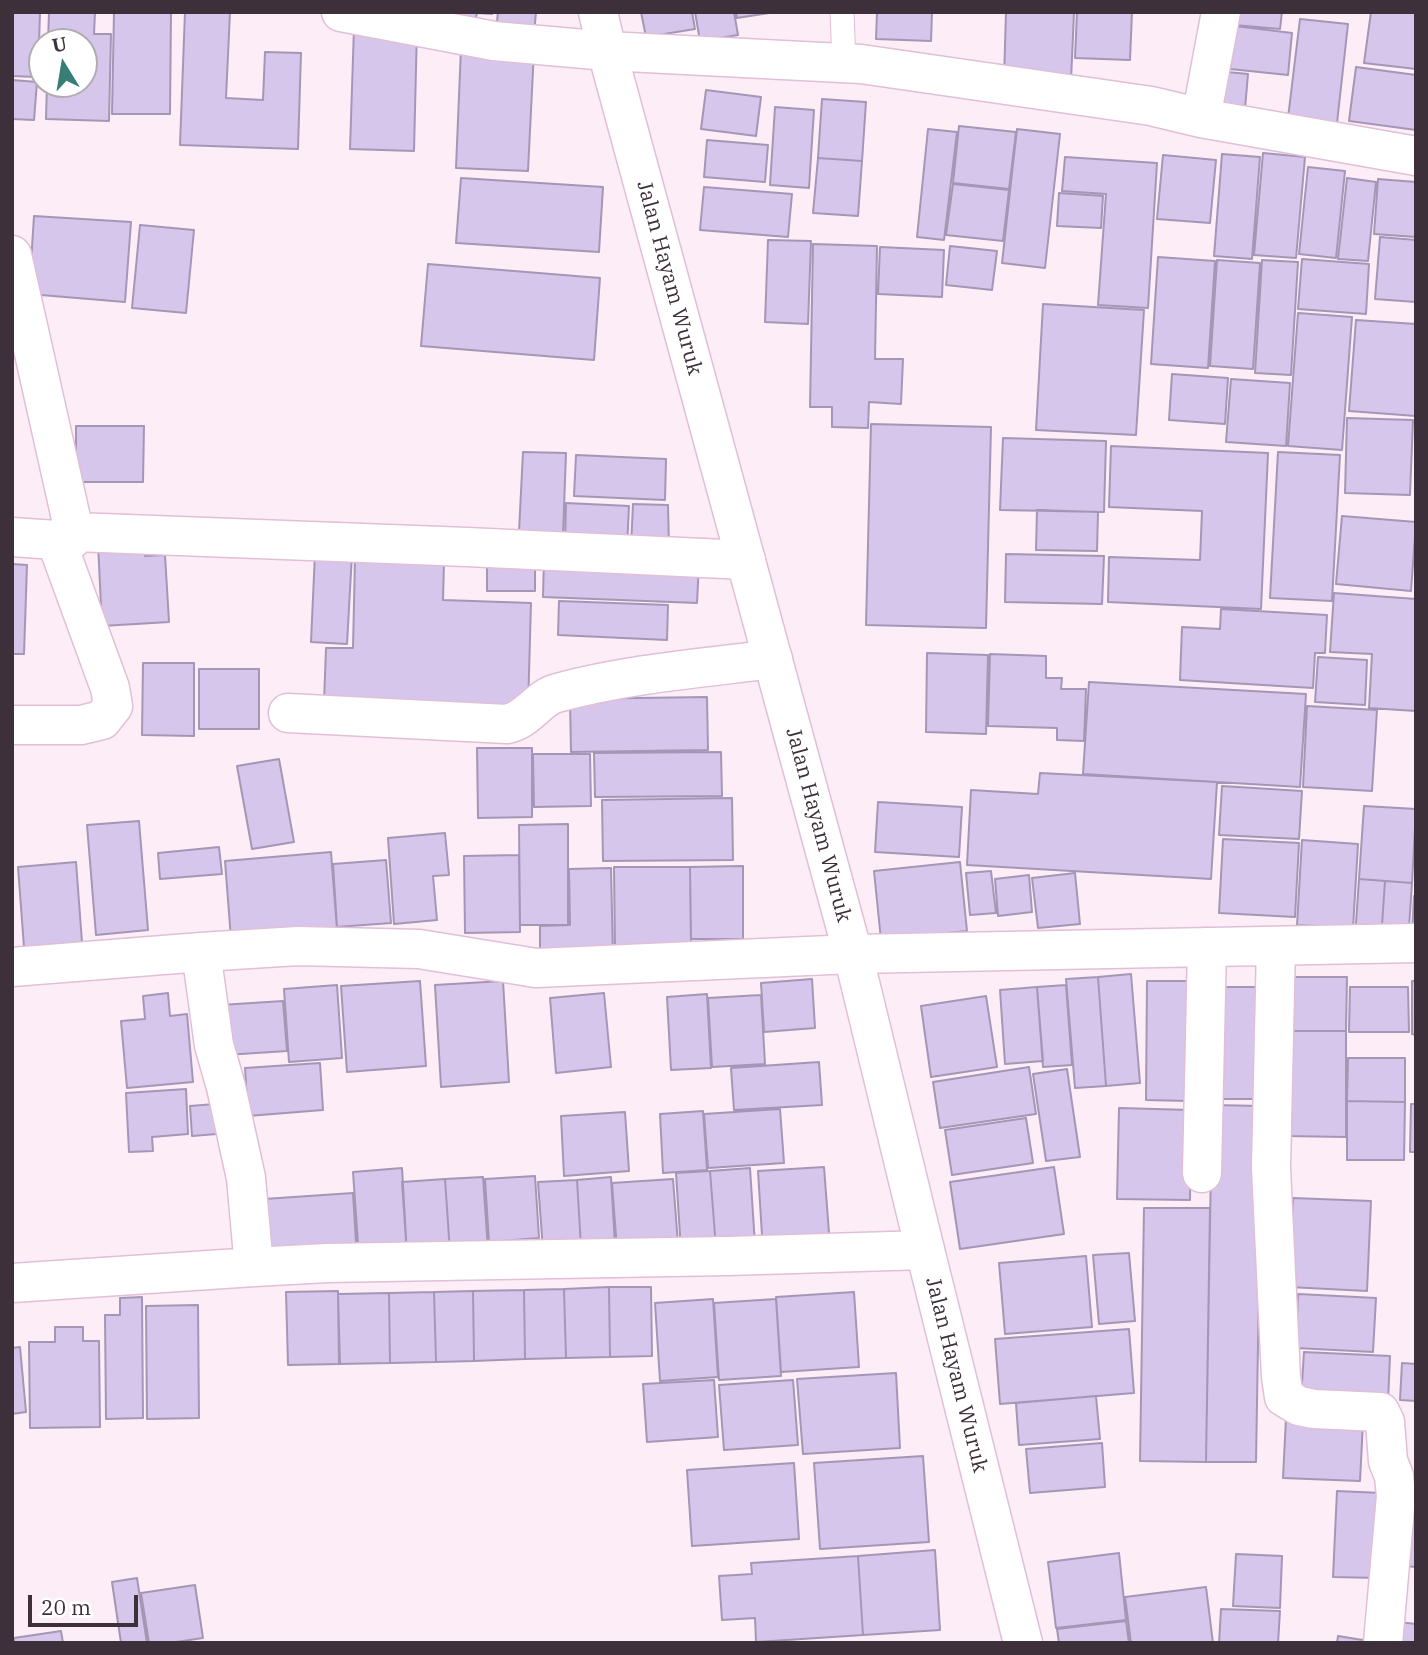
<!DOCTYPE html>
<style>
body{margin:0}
#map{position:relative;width:1428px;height:1655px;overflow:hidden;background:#fcedf7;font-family:"IBM Plex Serif",serif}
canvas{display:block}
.frame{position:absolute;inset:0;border:14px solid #3d303a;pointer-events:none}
.north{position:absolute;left:28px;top:28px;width:70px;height:70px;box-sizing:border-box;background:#fff;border:2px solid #b1acb0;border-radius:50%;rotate:349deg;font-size:19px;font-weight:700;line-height:28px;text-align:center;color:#3d303a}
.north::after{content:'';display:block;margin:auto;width:24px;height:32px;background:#377e77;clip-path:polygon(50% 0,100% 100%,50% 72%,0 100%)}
.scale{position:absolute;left:28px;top:1595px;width:110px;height:32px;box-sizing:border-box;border:4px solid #3d303a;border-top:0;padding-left:9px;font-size:21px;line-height:24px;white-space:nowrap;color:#3d303a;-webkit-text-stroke:5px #fff;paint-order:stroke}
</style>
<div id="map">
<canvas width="1428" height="1655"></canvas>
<div class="frame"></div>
<div class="north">U</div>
<div class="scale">20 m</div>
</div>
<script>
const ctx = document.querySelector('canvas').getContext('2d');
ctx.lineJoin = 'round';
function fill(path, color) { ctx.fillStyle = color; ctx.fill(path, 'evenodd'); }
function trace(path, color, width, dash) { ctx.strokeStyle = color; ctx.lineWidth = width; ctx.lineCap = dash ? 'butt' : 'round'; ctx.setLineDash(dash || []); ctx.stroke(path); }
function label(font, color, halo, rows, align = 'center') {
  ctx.font = font + ' "IBM Plex Serif",serif'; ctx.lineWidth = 7; ctx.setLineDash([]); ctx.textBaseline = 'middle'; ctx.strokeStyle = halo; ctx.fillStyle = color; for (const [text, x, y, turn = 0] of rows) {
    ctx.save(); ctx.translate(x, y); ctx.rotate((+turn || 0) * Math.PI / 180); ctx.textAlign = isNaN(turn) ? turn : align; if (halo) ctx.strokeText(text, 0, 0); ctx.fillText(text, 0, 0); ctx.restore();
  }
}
const building = new Path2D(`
 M12 12H40L38 77 12 76Z
 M49 12H95L94 34H111L109 121 46 119 47 84H84V42H48Z
 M114 12H171L170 114H112Z
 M185 12H230L226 98 263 100 265 52 301 53 298 149 180 145Z
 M421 12H493L492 14 477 13 475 22Z
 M498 12H536L534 34 496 30Z
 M641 12H692L695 29 646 37Z
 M695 12H734L738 35 700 41Z
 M736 12H769V13L737 18Z
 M877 12H932L931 41 876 39Z
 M1006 12H1074L1071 81 1004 79Z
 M1077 12H1132L1130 60 1075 58Z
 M1224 12H1282L1280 29 1223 24Z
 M1371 12H1416V69L1364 63Z
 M1300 19 1348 24 1337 123 1288 118Z
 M1235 26 1292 33 1288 75 1230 69Z
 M354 27 417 28 414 151 350 149Z
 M461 48 534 50 528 171 456 168Z
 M1356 67 1416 75V130L1349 121Z
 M1217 71 1248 74 1244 120 1212 116Z
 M12 80 37 82 34 120 12 119Z
 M706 90 761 97 756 136 701 129Z
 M822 99 866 102 862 161 818 158Z
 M775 107 814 110 809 188 770 185Z
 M959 126 1016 132 1009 189 953 183Z
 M928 129 957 132 944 240 917 237Z
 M1017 129 1060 134 1045 268 1002 263Z
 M707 140 768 145 765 182 704 177Z
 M1263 153 1305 157 1296 258 1254 255Z
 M1222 154 1260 157 1252 259 1214 256Z
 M1163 155 1216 160 1210 223 1157 219Z
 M1065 157 1157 163 1148 308 1098 305 1106 194 1062 191Z
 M818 158 862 161 858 216 813 213Z
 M1308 167 1345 171 1336 258 1299 254Z
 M461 178 603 187 599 252 456 243Z
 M1347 178 1376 182 1368 261 1338 259Z
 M1378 179 1416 182V237L1374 234Z
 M953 184 1009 190 1003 241 946 235Z
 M704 187 792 194 788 237 700 230Z
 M1059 193 1103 196 1101 228 1057 226Z
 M34 216 131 222 125 302 29 294Z
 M140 225 194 230 186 313 132 308Z
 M1380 237 1416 240V302L1375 299Z
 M768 240 811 241 808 324 765 322Z
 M813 244 877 246 875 359H903L901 404 869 402 868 428 832 427V407H810Z
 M950 246 997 251 992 290 946 285Z
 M880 247 944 250 942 297 878 294Z
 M1158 257 1215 261 1208 368 1151 364Z
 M1302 259 1369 264 1366 314 1298 309Z
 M1217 260 1260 263 1253 369 1210 366Z
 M1262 260 1298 262 1291 375 1255 373Z
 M428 264 600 278 594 360 421 346Z
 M1043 304 1144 310 1136 435 1036 430Z
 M1298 313 1352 317 1342 450 1288 446Z
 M1356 320 1416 324V416L1349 411Z
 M1172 374 1228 378 1225 424 1169 420Z
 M1231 379 1290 383 1286 446 1226 442Z
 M1347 418 1413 420 1410 495 1345 493Z
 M871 424 991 427 986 628 866 625Z
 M76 426H144L143 482H76Z
 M1003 438 1106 441 1104 512 1000 510Z
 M1111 446 1268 453 1261 609 1108 602 1109 557 1200 560 1202 511 1109 507Z
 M523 452 566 453 563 534 519 532Z
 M1278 452 1340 455 1332 601 1270 598Z
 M576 455 666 459 665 500 574 496Z
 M566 503 629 506 627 547 565 545Z
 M633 504 668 505 669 547H631Z
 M1037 510 1098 512 1097 551 1036 550Z
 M1342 516 1416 522 1411 591 1336 584Z
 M144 541 145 556 165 555 169 622 102 626 98 544Z
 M315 553 352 554 347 644 311 642Z
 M487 553H535V591H487Z
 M1006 554 1104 556 1102 604 1005 602Z
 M544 557 699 563 697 603 543 597Z
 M355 558 444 561 443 600 531 603 528 708 324 702 326 648H353Z
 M12 564 27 565 24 654H12Z
 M1334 593 1416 599V711L1369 708 1372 654 1330 652Z
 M559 601 668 605 667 640 558 635Z
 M1221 609 1327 615 1325 653H1315L1313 688 1180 680 1182 627 1220 629Z
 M927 653 988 655 986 734 926 732Z
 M990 654 1046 656V678H1062L1061 689H1086L1084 741 1057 740V728L988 726Z
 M1318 657 1367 660 1365 705 1315 702Z
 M143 663H194V736L142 735Z
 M199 669H259V729H199Z
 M1089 682 1306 694 1300 787 1083 774Z
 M707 697 708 750 571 752 570 699Z
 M1307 706 1377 710 1372 791 1303 787Z
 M477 748H532V817L478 818Z
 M721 752 722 796 595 797 594 753Z
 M533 754H590L591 806 534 807Z
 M279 759 294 842 252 849 237 766Z
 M1040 773 1217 782 1211 879 967 865 971 790 1038 794Z
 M1222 786 1302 791 1299 839 1219 835Z
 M732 798 733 860 603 861 602 800Z
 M878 802 962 807 959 857 875 852Z
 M1364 806 1416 809 1412 883 1359 879Z
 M139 821 148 930 96 935 87 825Z
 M568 824V925H520L519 825Z
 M445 833 449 875 433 876 437 920 394 924 388 838Z
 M1223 839 1299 843 1295 917 1219 913Z
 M1302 840 1358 844 1353 928 1297 925Z
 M219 847 222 874 160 879 158 853Z
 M331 852 337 930 231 939 225 861Z
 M519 855 520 932 465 933 464 856Z
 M386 860 391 923 337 927 333 864Z
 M76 862 82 942 24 947 18 867Z
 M960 862 967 931 881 940 874 871Z
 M743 866V939H691L690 867Z
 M614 867H690L691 950H615Z
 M611 868 613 957 540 958V926L570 925 569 869Z
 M991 871 996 913 970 915 966 873Z
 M1075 873 1080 924 1038 928 1032 878Z
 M1029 875 1032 912 998 916 995 879Z
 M1359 879 1385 881 1381 940 1355 938Z
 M1385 881 1412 883 1408 942 1381 940Z
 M1414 896 1416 897V934H1412Z
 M1131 974 1140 1083 1106 1086 1098 977Z
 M1098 977 1106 1086 1075 1088 1066 979Z
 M1286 977H1347L1346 1031H1286Z
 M812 979 815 1028 764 1032 761 983Z
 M420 981 426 1066 347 1072 341 986Z
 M503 981 509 1082 441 1087 435 985Z
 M1147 981H1189L1188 1101 1146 1100Z
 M1412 981H1416V1035L1412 1034Z
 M337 985 342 1058 289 1062 284 989Z
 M1066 985 1072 1065 1043 1067 1037 987Z
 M1037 987 1043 1061 1005 1064 1000 990Z
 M1218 987H1270L1268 1099H1217Z
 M1350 987H1408L1409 1032H1349Z
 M168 993 170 1016 187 1014 193 1082 127 1088 121 1021 145 1019 143 996Z
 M604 993 611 1067 556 1073 550 998Z
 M707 994 711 1068 671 1070 667 997Z
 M761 995 765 1064 712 1067 708 998Z
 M986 996 997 1067 931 1077 921 1006Z
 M283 1001 287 1051 225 1055 221 1005Z
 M1286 1031H1346V1137L1285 1136Z
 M1348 1058H1405V1102L1347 1101Z
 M819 1062 822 1105 734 1110 731 1068Z
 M320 1063 323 1110 248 1116 245 1068Z
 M1029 1067 1036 1114 940 1128 933 1082Z
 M1067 1069 1080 1157 1046 1161 1033 1074Z
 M186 1089 188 1134 152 1137 153 1151 129 1152 126 1093Z
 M1347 1101 1405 1102 1404 1160H1347Z
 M227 1103 229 1133 192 1136 190 1106Z
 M1411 1104H1416V1152H1410Z
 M1212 1105 1262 1106 1256 1462H1206Z
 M1119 1108 1191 1110 1190 1200 1117 1199Z
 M780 1109 784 1163 708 1168 704 1114Z
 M703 1111 707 1170 663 1173 660 1114Z
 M625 1112 629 1171 564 1176 561 1116Z
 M1026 1118 1033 1163 952 1175 945 1130Z
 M824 1167 830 1246 763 1251 758 1171Z
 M1054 1167 1064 1234 960 1249 950 1182Z
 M402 1168 407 1255 359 1258 353 1172Z
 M750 1168 755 1245 716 1248 710 1171Z
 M710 1171 716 1248 681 1250 676 1173Z
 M535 1176 539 1238 489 1242 485 1179Z
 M483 1177 488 1250 450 1252 445 1179Z
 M611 1177 615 1245 581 1247 577 1180Z
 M445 1179 450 1252 407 1255 402 1182Z
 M673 1179 678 1244 617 1249 612 1183Z
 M577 1180 581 1247 543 1250 538 1182Z
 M353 1193 356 1243 267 1249 264 1199Z
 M1293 1198 1371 1201 1367 1291 1289 1287Z
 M1144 1208H1210L1206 1462 1140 1461Z
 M1129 1253 1135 1321 1099 1324 1093 1255Z
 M1086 1256 1092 1327 1005 1334 999 1263Z
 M609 1287H651L652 1356 610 1357Z
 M609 1287 610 1357 566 1358 564 1289Z
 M564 1289 566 1358 525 1359 524 1290Z
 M524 1290 525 1359 474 1361 473 1291Z
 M338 1291 339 1364 288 1365 286 1292Z
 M473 1291 474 1361 436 1362 434 1292Z
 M434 1292 436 1362 390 1363 389 1293Z
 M854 1292 859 1367 781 1372 776 1297Z
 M389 1293 390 1363 340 1364 338 1294Z
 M1298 1294 1376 1298 1373 1352 1296 1348Z
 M142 1297 143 1418 106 1419 105 1315H120V1298Z
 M713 1299 718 1377 660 1381 655 1303Z
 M776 1299 781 1376 719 1380 714 1303Z
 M198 1305 199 1418 147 1419 146 1306Z
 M55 1327H83V1341H99L100 1427 30 1428 29 1342H55Z
 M1129 1329 1134 1393 1000 1404 995 1339Z
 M20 1347 26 1412 12 1414V1348Z
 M1304 1352 1390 1356 1388 1402 1301 1398Z
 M1402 1363 1416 1364V1401L1400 1400Z
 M896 1373 900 1448 803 1454 797 1379Z
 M714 1380 718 1437 647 1442 643 1384Z
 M793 1380 798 1445 724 1450 719 1385Z
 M1096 1396 1100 1439 1019 1445 1016 1403Z
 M1286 1418 1363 1421 1360 1481 1283 1478Z
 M1102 1443 1105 1487 1030 1493 1026 1449Z
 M923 1456 929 1542 820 1549 814 1463Z
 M794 1463 799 1539 692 1546 687 1470Z
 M1337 1491 1382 1493 1379 1578 1333 1577Z
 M1412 1502 1416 1503V1567L1405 1566Z
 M935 1550 940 1630 863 1635 858 1556Z
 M1119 1553 1126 1620 1056 1628 1048 1562Z
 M1236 1554 1282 1556 1280 1608 1233 1606Z
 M858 1556 863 1635 756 1642 755 1618 722 1620 719 1576 752 1574 751 1563Z
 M137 1578 147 1643H121L112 1582Z
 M195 1585 203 1638 169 1643H149L141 1593Z
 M1206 1587 1213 1643H1131L1125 1597Z
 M1221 1609 1280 1611 1278 1643H1219Z
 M1126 1621 1129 1643H1059L1057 1629Z
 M1391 1621 1416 1624V1643H1388Z
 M61 1631 63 1643H14V1638Z
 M1338 1636 1375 1642V1643H1337Z`);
const service = new Path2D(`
 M842 12 844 63`);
const minor = new Path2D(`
 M341 12 494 41 607 51 861 64 1151 106 1201 118 1416 156
 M1201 118 1221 12
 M12 255 75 536 72 539 56 540 12 537
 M75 532 467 547 746 560
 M288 713 507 724C528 720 538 698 557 693 627 674 701 668 773 659
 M12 725H81L102 720 113 706 110 688 56 540
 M1276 946 1271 1168 1281 1377 1284 1397 1299 1406 1314 1409 1380 1412 1385 1422 1388 1461 1394 1476 1396 1496 1383 1643
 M201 952 214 1045 226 1087 246 1178 254 1267
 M12 967 201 952 298 946 419 949 536 968 853 954 1416 943
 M1202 1173 1207 947
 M12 1283 254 1267 327 1263 728 1256 925 1250`);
const secondary = new Path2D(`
 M598 12 607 51 853 954 925 1250 1023 1643`);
const streetNames = [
 ["Jalan Hayam Wuruk",669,278,75],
 ["Jalan Hayam Wuruk",818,825,75],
 ["Jalan Hayam Wuruk",956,1375,76]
];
fill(building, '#d7c6eb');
trace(building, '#a596b6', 2);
trace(service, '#e1bfd7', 25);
trace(minor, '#e1bfd7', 41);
trace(secondary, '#e1bfd7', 41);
trace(service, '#fff', 23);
trace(minor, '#fff', 38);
trace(secondary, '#fff', 38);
label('21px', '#3d303a', '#fff', streetNames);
</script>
